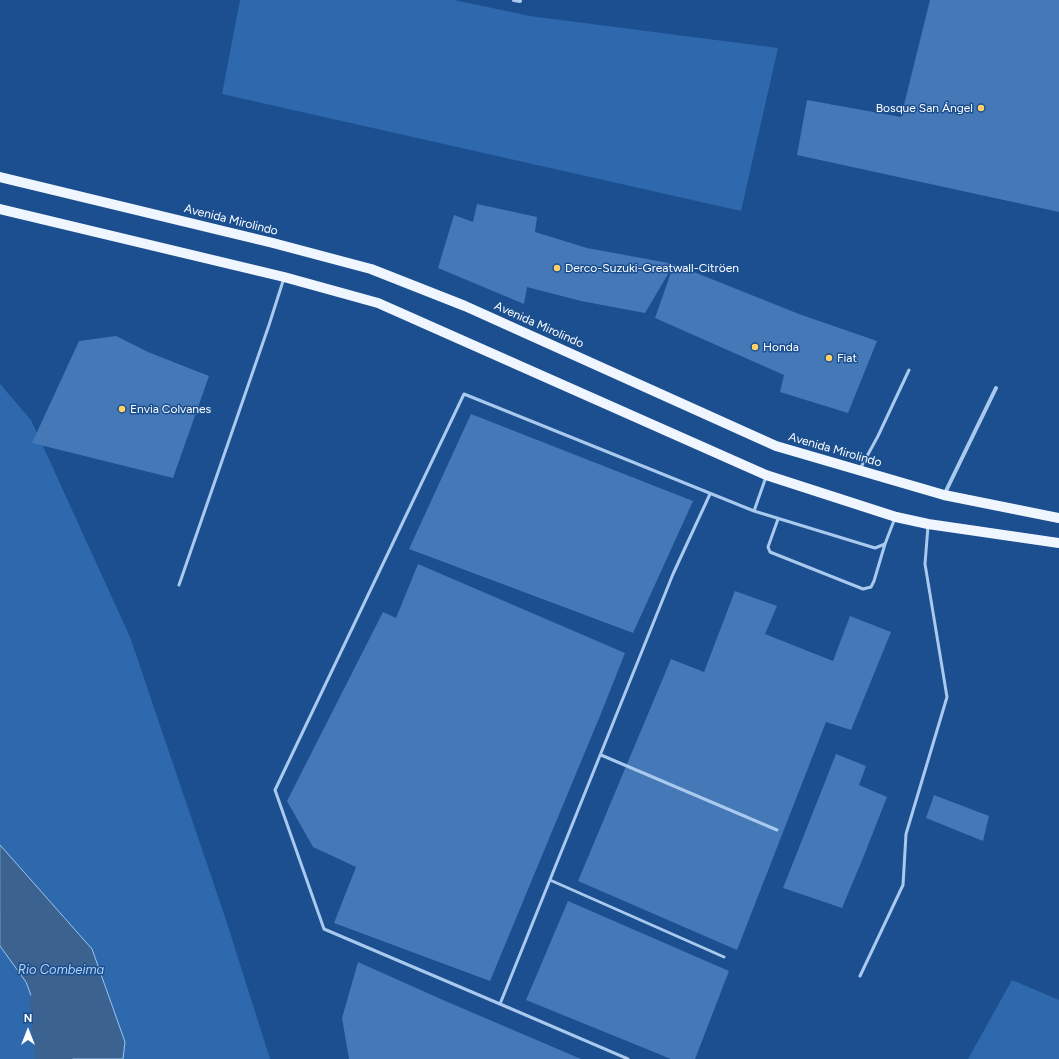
<!DOCTYPE html>
<meta charset="utf-8">
<style>
body{margin:0}
#map{position:relative;width:1059px;height:1059px;overflow:hidden;background:#1b4f8f;font-family:Figtree,sans-serif}
canvas{display:block}
.north{position:absolute;left:8px;top:1011px;width:40px;height:40px;-webkit-text-stroke:3px #1b4f8f;paint-order:stroke;rotate:0deg;font-size:11px;font-weight:700;line-height:16px;text-align:center;color:#fff}
.north::after{content:'';display:block;margin:auto;width:14px;height:18px;background:#fff;clip-path:polygon(50% 0,100% 100%,50% 72%,0 100%)}
</style>
<div id="map">
<canvas width="1059" height="1059"></canvas>
<div class="north">N</div>
</div>
<script>
const ctx = document.querySelector('canvas').getContext('2d');
ctx.lineJoin = 'round';
function fill(path, color) { ctx.fillStyle = color; ctx.fill(path, 'evenodd'); }
function trace(path, color, width, dash) { ctx.strokeStyle = color; ctx.lineWidth = width; ctx.lineCap = dash ? 'butt' : 'round'; ctx.setLineDash(dash || []); ctx.stroke(path); }
function label(font, color, halo, rows, align = 'center') {
  ctx.font = font + ' Figtree,sans-serif'; ctx.lineWidth = 3; ctx.setLineDash([]); ctx.textBaseline = 'middle'; ctx.strokeStyle = halo; ctx.fillStyle = color; for (const [text, x, y, turn = 0] of rows) {
    ctx.save(); ctx.translate(x, y); ctx.rotate((+turn || 0) * Math.PI / 180); ctx.textAlign = isNaN(turn) ? turn : align; if (halo) ctx.strokeText(text, 0, 0); ctx.fillText(text, 0, 0); ctx.restore();
  }
}
const green = new Path2D(`
 M240 0H454L530 16 778 48 741 211 222 94Z
 M0 384 31 420 130 637 226 920 270 1059H0Z
 M1012 980 1059 1000V1059H968Z`);
const water = new Path2D(`
 M0 845 92 949 125 1042 123 1059H55L26 982 0 946Z`);
const river = new Path2D(`
 M48 1003 54 1059`);
const building = new Path2D(`
 M930 0H1059V212L797 155 807 100 901 117Z
 M477 204 537 217 535 232 587 248 674 264 645 313 581 301 527 287 524 304 438 268 454 215 473 222Z
 M674 264 799 314 877 341 848 413 780 392 784 375 655 318Z
 M116 336 148 352 209 376 173 478 32 443 79 341Z
 M471 414 693 501 633 633 409 549Z
 M418 564 625 653 602 711 490 981 334 923 356 867 313 847 287 801 383 612 396 618Z
 M735 591 777 606 765 634 833 661 850 616 891 632 851 730 826 722 737 950 578 881 671 659 704 672Z
 M836 754 866 766 859 785 887 797 863 858 842 908 783 888Z
 M934 795 989 816 983 841 926 818Z
 M568 901 729 971 695 1059H671L526 1000Z
 M358 962 443 1000 581 1059H349L342 1018Z`);
const service = new Path2D(`
 M860 469 878 436 909 370
 M754 511 766 477
 M778 519 768 547 770 552 863 589 871 587 874 581 885 544
 M179 585 269 325 284 278
 M601 755 777 830
 M550 880 724 957
 M860 976 903 885 906 834 947 697 925 564 928 526
 M500 1004 324 929 275 790 464 394 754 511 875 548 885 544 895 518
 M628 1059 500 1004 673 574 710 494`);
const minor = new Path2D(`
 M514 0 520 1V0
 M944 495 996 388`);
const primary = new Path2D(`
 M0 177 273 243 371 269 465 306 776 446 944 495 1059 518
 M0 209 284 277 378 303 766 475 896 517 928 524 1059 543`);
const markers = [
 [981,108,4,"#ffd166"],
 [557,268,4,"#ffd166"],
 [755,347,4,"#ffd166"],
 [829,358,4,"#ffd166"],
 [122,409,4,"#ffd166"]
];
const poiNames = [
 ["Bosque San Ángel",973,108,"right"],
 ["Derco-Suzuki-Greatwall-Citröen",565,268],
 ["Honda",763,347],
 ["Fiat",837,358],
 ["Envia Colvanes",130,409]
];
const streetNames = [
 ["Avenida Mirolindo",231,220,14],
 ["Avenida Mirolindo",539,325,24],
 ["Avenida Mirolindo",835,450,16]
];
const waterNames = [
 ["Rio Combeima",61,970]
];
fill(green, '#2e69ad');
fill(water, '#3c6290');
trace(water, '#9cc4f0', 1);
trace(river, '#3c6290', 37);
fill(building, '#4478b7');
trace(service, '#a9c9ee', 3);
trace(minor, '#a9c9ee', 4);
trace(primary, '#f0f6ff', 10);
for (const [x, y, r, color] of markers) { const dot = new Path2D(); dot.arc(x, y, r, 0, 2 * Math.PI); ctx.fillStyle = color; ctx.fill(dot); trace(dot, '#1b4f8f', 1.5); }
label('12px', '#fff', '#1b4f8f', poiNames, 'left');
label('12px', '#fff', '#1b4f8f', streetNames);
label('italic 13px', '#b5d3f5', '#1b4f8f', waterNames);
</script>
